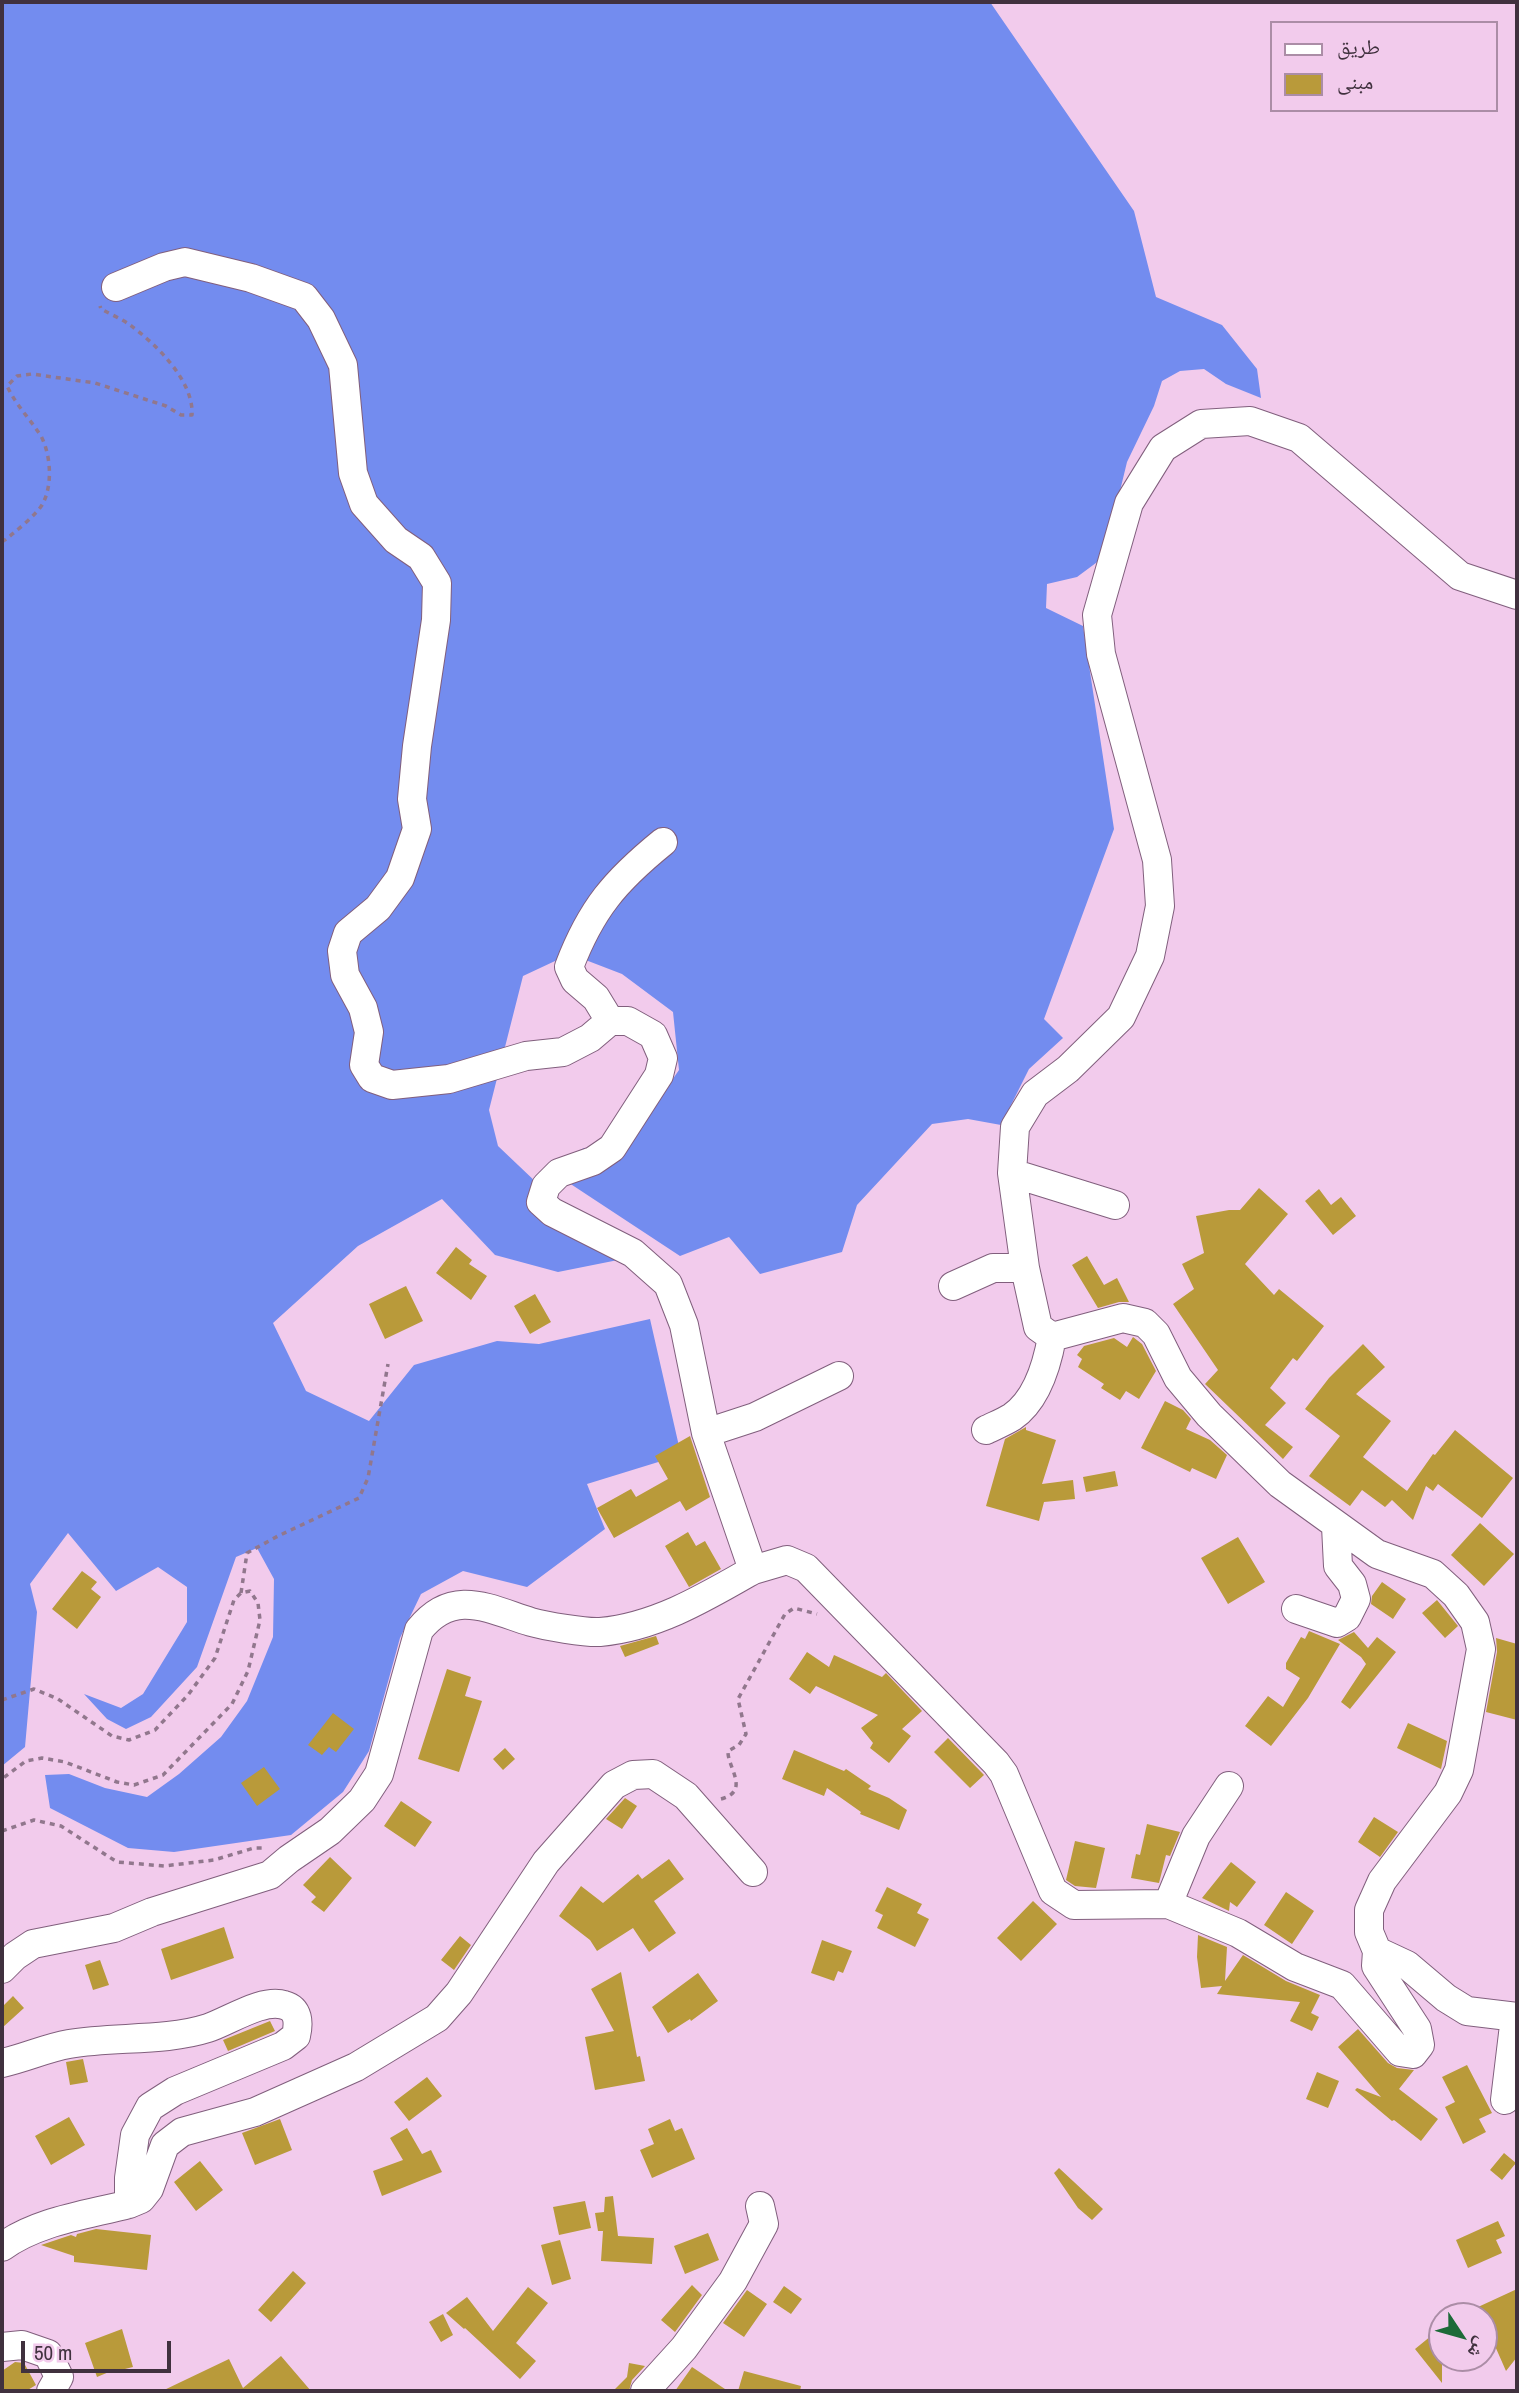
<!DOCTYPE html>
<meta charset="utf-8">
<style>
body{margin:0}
#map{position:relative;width:1519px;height:2393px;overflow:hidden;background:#f2cbec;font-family:"Archivo Narrow","Noto Naskh Arabic",sans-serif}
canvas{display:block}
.frame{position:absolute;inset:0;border:4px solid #40313e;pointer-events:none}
.legend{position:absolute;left:1270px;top:21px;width:228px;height:91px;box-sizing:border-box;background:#f2cbec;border:2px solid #ab8da6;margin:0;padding:9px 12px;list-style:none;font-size:21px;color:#40313e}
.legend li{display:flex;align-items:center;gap:14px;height:35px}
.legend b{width:35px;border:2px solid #ab8da6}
.north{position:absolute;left:1428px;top:2302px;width:70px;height:70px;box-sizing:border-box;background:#f2cbec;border:2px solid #ab8da6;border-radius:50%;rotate:126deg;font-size:19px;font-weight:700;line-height:28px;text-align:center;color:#40313e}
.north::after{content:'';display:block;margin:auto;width:24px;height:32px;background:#1d6a38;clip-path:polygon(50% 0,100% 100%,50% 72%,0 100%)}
.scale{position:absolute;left:21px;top:2341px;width:150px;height:32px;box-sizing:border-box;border:4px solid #40313e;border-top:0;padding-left:9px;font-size:21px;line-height:24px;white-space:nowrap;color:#40313e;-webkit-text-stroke:5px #f2cbec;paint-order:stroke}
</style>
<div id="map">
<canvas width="1519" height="2393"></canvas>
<div class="frame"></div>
<ul class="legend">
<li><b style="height:9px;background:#fff"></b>طريق</li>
<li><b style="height:19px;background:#b99a3a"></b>مبنى</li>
</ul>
<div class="north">ش</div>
<div class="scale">50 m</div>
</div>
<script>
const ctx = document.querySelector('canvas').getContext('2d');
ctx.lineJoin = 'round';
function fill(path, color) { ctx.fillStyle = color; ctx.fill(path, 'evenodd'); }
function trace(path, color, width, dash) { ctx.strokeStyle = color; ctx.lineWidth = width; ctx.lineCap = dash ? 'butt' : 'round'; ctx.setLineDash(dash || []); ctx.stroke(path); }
const forest = new Path2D(`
 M2 2H990L1134 211 1156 297 1222 325 1257 369 1261 398 1226 384 1204 369 1180 371 1162 381 1154 406 1127 462 1104 557 1077 577 1047 584 1046 608 1083 626 1114 829 1044 1019 1063 1038 1029 1069 1001 1125 968 1119 932 1124 857 1205 842 1252 760 1274 729 1237 680 1256 560 1177 564 1159 584 1148 618 1147 652 1109 679 1070 673 1012 622 974 570 954 523 976 489 1110 498 1146 618 1260 558 1272 495 1255 442 1199 358 1246 273 1323 306 1391 369 1421 414 1365 497 1341 539 1344 650 1319 681 1455 587 1484 605 1529 527 1587 463 1571 421 1594 400 1638 369 1751 343 1792 291 1835 174 1852 128 1848 50 1808 45 1775 69 1774 105 1788 147 1797 179 1774 221 1737 247 1701 273 1637 274 1579 257 1548 236 1557 197 1667 151 1717 126 1729 107 1719 84 1694 121 1708 143 1694 187 1622V1587L158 1567 116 1591 68 1533 30 1584 37 1612 25 1747 2 1766Z`);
const building = new Path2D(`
 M1259 1188 1288 1214 1245 1264 1274 1295 1279 1289 1324 1326 1297 1361 1293 1358 1270 1388 1286 1403 1265 1425 1293 1447 1283 1459 1205 1384 1218 1370 1173 1304 1194 1289 1182 1264 1204 1253 1196 1216 1229 1210H1240Z
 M1319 1189 1331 1205 1341 1197 1356 1216 1333 1235 1305 1201Z
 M456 1247 472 1260 469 1264 487 1276 471 1300 436 1273Z
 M1087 1256 1104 1285 1117 1278 1129 1302H1119L1098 1308 1072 1265Z
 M406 1286 423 1321 385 1339 369 1304Z
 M535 1294 551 1322 530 1334 514 1306Z
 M1133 1337 1142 1344 1156 1371 1139 1399 1126 1391 1120 1400 1101 1388 1104 1384 1078 1367 1082 1359 1077 1355 1084 1346 1114 1338 1127 1347Z
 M1363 1344 1385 1367 1356 1394 1391 1421 1363 1457 1407 1491 1433 1454 1435 1455 1455 1430 1513 1478 1482 1518 1438 1484 1433 1491 1426 1486 1413 1520 1392 1500 1385 1507 1362 1490 1350 1506 1309 1476 1340 1436 1305 1409 1329 1378Z
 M1165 1401 1183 1410 1191 1419 1186 1429 1210 1440 1227 1455 1216 1479 1192 1468 1190 1472 1141 1448Z
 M1026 1427V1430L1056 1440 1042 1484 1073 1480 1075 1499 1044 1502 1039 1521 986 1506 1005 1439Z
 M690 1436 710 1497 686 1511 680 1501 614 1538 597 1508 631 1489 636 1497 668 1479 655 1456Z
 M1115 1471 1118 1486 1086 1492 1083 1477Z
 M1480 1523 1514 1554 1484 1586 1451 1555Z
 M688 1532 696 1546 705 1541 721 1569 689 1587 665 1546Z
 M1238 1537 1265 1582 1228 1604 1201 1558Z
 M82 1571 97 1582 91 1589 101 1597 77 1629 52 1609Z
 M1382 1582 1406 1599 1393 1619 1371 1604 1372 1596Z
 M1437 1600 1458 1626 1445 1638 1422 1613Z
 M1309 1631 1340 1644 1308 1698 1271 1746 1245 1726 1268 1696 1283 1707 1300 1678 1286 1669V1663L1301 1637 1305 1639Z
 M1354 1632 1368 1648 1377 1637 1396 1652 1350 1709 1341 1702 1366 1664 1361 1657 1338 1640Z
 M656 1636 659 1644 625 1657 620 1646Z
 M1496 1638 1517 1644V1720L1486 1712 1497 1652Z
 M807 1652 829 1667 834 1655 882 1677 886 1673 922 1711 902 1729 911 1736 889 1763 870 1748 873 1743 861 1728 878 1715 816 1686 810 1694 789 1679Z
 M447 1669 471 1677 465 1696 482 1701 459 1772 418 1759Z
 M333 1713 354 1729 336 1752 329 1747 322 1755 308 1745Z
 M1408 1723 1447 1741 1441 1769 1397 1748Z
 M948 1738 984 1775 970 1788 934 1752Z
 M505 1748 515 1759 503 1770 493 1759Z
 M794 1750 844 1771 846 1769 871 1786 868 1789 889 1798 907 1810 899 1830 860 1814 861 1812 827 1788 824 1796 782 1779Z
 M264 1767 280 1789 257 1806 241 1783Z
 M625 1798 637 1806 622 1829 606 1819Z
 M401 1801 432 1822 415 1847 384 1826Z
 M1374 1817 1398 1832 1380 1857 1358 1842Z
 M1147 1824 1180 1832 1170 1856 1166 1855 1159 1883 1131 1878 1136 1854 1140 1855Z
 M1075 1841 1105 1848 1096 1888 1075 1886 1066 1880Z
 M330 1857 352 1878 324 1912 311 1902 316 1897 303 1885Z
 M669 1859 684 1879 654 1901 676 1933 649 1952 633 1928 597 1951 590 1940 559 1916 581 1886 603 1903 638 1874 642 1879Z
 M1231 1862 1256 1882 1237 1907 1230 1902 1229 1911 1202 1898Z
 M887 1887 922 1904 917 1913 929 1919 915 1947 877 1928 883 1915 875 1911Z
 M1286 1892 1314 1911 1292 1944 1264 1925Z
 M1033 1901 1057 1924 1021 1961 997 1938Z
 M224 1927 234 1958 171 1980 161 1949Z
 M1198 1935 1227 1947 1225 1981 1243 1955 1286 1981 1320 1995 1311 2013 1319 2017 1312 2031 1290 2021 1300 2002 1217 1994 1222 1986 1201 1988 1197 1957Z
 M460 1936 471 1945 454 1970 441 1960Z
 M822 1940 852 1951 843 1973 838 1971 834 1981 811 1973Z
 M100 1960 109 1985 93 1990 85 1965Z
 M621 1972 637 2057 640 2056 645 2081 595 2090 585 2037 614 2031 591 1989Z
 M698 1973 718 2001 691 2021 690 2019 668 2033 652 2007Z
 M13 1996 24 2008 2 2028V2007Z
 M270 2021 275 2031 228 2051 223 2040Z
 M1358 2029 1388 2063 1397 2068 1414 2070 1399 2089 1438 2119 1421 2141 1394 2120 1392 2121 1355 2090 1357 2088 1381 2097 1338 2047Z
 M83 2059 88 2082 70 2085 66 2062Z
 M1467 2065 1492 2113 1479 2119 1486 2132 1463 2144 1445 2107 1455 2102 1442 2077Z
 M1317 2072 1339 2081 1328 2108 1306 2099Z
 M427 2077 442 2096 409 2121 394 2102Z
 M69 2117 85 2145 51 2165 35 2136Z
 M280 2119 292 2150 255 2165 242 2133Z
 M670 2119 675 2131 682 2128 695 2159 652 2178 640 2150 654 2144 648 2129Z
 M407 2128 422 2154 431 2150 442 2172 382 2196 373 2171 403 2160 390 2138Z
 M1504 2153 1516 2163 1502 2180 1490 2170Z
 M200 2161 223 2190 196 2211 174 2182Z
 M1059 2168 1103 2209 1092 2220 1078 2208 1054 2173Z
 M613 2196 618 2236 654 2238 652 2264 601 2261 603 2231H598L595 2213 604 2212 605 2197Z
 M585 2201 591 2228 559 2235 553 2207Z
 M1498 2221 1505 2236 1496 2240 1502 2253 1468 2268 1456 2240Z
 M96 2229 151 2235 147 2270 74 2262V2256L41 2245 71 2235 76 2237 77 2234Z
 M708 2233 719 2260 685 2274 674 2246Z
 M560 2240 571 2279 552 2285 541 2245Z
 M293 2271 306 2283 271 2322 258 2310Z
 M692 2285 702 2295 675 2332 661 2320Z
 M784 2286 802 2299 791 2314 773 2302Z
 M528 2287 548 2303 516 2343 536 2361 520 2379 465 2328 464 2329 446 2313 467 2297 493 2331Z
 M1517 2289V2357L1506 2371 1484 2321V2316H1482L1478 2307Z
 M747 2290 767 2304 744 2337 723 2323Z
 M443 2314 453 2335 441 2342 429 2322Z
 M1442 2327V2383L1415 2349Z
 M122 2329 133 2367 117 2371 116 2369 97 2377 85 2343Z
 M281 2356 311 2391H162L229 2359 243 2388Z
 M15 2362 24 2363 36 2385 26 2391H2V2371Z
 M629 2363 645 2366 632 2380 629 2391H613L627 2377Z
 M692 2367 728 2391H675Z
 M744 2371 801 2386 800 2391H738Z`);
const path = new Path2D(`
 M2 542C12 535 36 515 42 505 53 486 51 455 41 436 30 419 16 405 7 386L17 376 32 374 95 383 166 406 181 415H192C194 381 156 344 130 325 122 319 110 314 101 309L100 306
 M241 1593 247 1553 278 1536 359 1498 368 1478 388 1364
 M2 1700 34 1689 58 1699 112 1736 129 1740 155 1730 188 1695 215 1658 234 1600 241 1593 250 1591 258 1603 260 1620 248 1671 232 1704 163 1775 134 1785 117 1782 65 1762 42 1758 26 1761 2 1779
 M721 1799C751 1791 727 1767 728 1751L739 1745 746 1734 738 1699 785 1614 794 1608 817 1614
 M2 1831 34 1820 61 1826 117 1862 164 1866 214 1860 254 1848H266`);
const minor = new Path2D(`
 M116 287 164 267 185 262 251 278 304 297 321 319 343 365 353 473 364 504 396 540 421 557 437 583 436 620 417 746 412 799 417 829 400 878 378 908 348 933 342 951 345 975 363 1008 369 1032 364 1065 372 1078 392 1085 449 1079 526 1056 563 1052 590 1038 610 1021H628L653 1035 663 1058 659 1075 612 1148 593 1161 559 1173 546 1186 541 1202 552 1212 633 1253 668 1284 684 1325 706 1433 753 1570 787 1560 806 1568 996 1763 1004 1774 1053 1891 1074 1905 1168 1904 1238 1933 1295 1967 1342 1985 1400 2052 1413 2054 1420 2045 1417 2029 1376 1966 1377 1951
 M1517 595 1460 576 1299 438 1250 421 1201 424 1163 448 1129 503 1097 615 1101 654 1157 860 1160 906 1150 956 1121 1017 1068 1069 1035 1094 1015 1127 1012 1173 1025 1268 1038 1327 1052 1337 1123 1318 1145 1323 1156 1334 1178 1378 1209 1415 1280 1484 1377 1554 1433 1574 1456 1595 1475 1622 1481 1649 1459 1770 1448 1793 1382 1881 1369 1910V1932L1377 1951 1407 1965 1446 1998 1467 2011 1517 2017
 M610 1021 596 998 575 980 569 967C591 909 615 881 663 842
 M1012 1173 1115 1205
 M953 1286 993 1268H1025
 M986 1430C994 1426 1004 1422 1012 1417 1037 1400 1047 1365 1052 1337
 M706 1433 755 1417 839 1376
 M1296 1609 1337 1623 1347 1617 1356 1599 1352 1584 1338 1566 1336 1526
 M1168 1904 1196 1836 1229 1786
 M2 1969 15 1956 33 1944 114 1928 152 1912 270 1875 289 1859 330 1831 362 1800 379 1774 419 1630C453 1587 489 1609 531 1622 545 1626 586 1633 600 1632 656 1627 706 1597 753 1570
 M2 2063C25 2058 46 2048 69 2044 114 2036 164 2042 208 2028 229 2021 263 1998 284 2005 299 2009 299 2023 296 2036L283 2046 175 2091 150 2107 135 2135 129 2178V2204L141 2199 149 2189 165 2145 182 2132 255 2112 356 2067 437 2018 459 1993 546 1862 614 1785 633 1775 653 1774 686 1796 753 1872
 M1505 2100 1515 2017
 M2 2247C37 2221 87 2215 129 2204
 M2 2347 22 2345 48 2354 59 2377 51 2391
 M645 2391 684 2348 733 2281 764 2224 760 2206`);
fill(forest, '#738cef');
fill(building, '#b99a3a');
trace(minor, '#815f7d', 30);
trace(path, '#91778d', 3.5, [5, 5]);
trace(minor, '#fff', 28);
</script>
